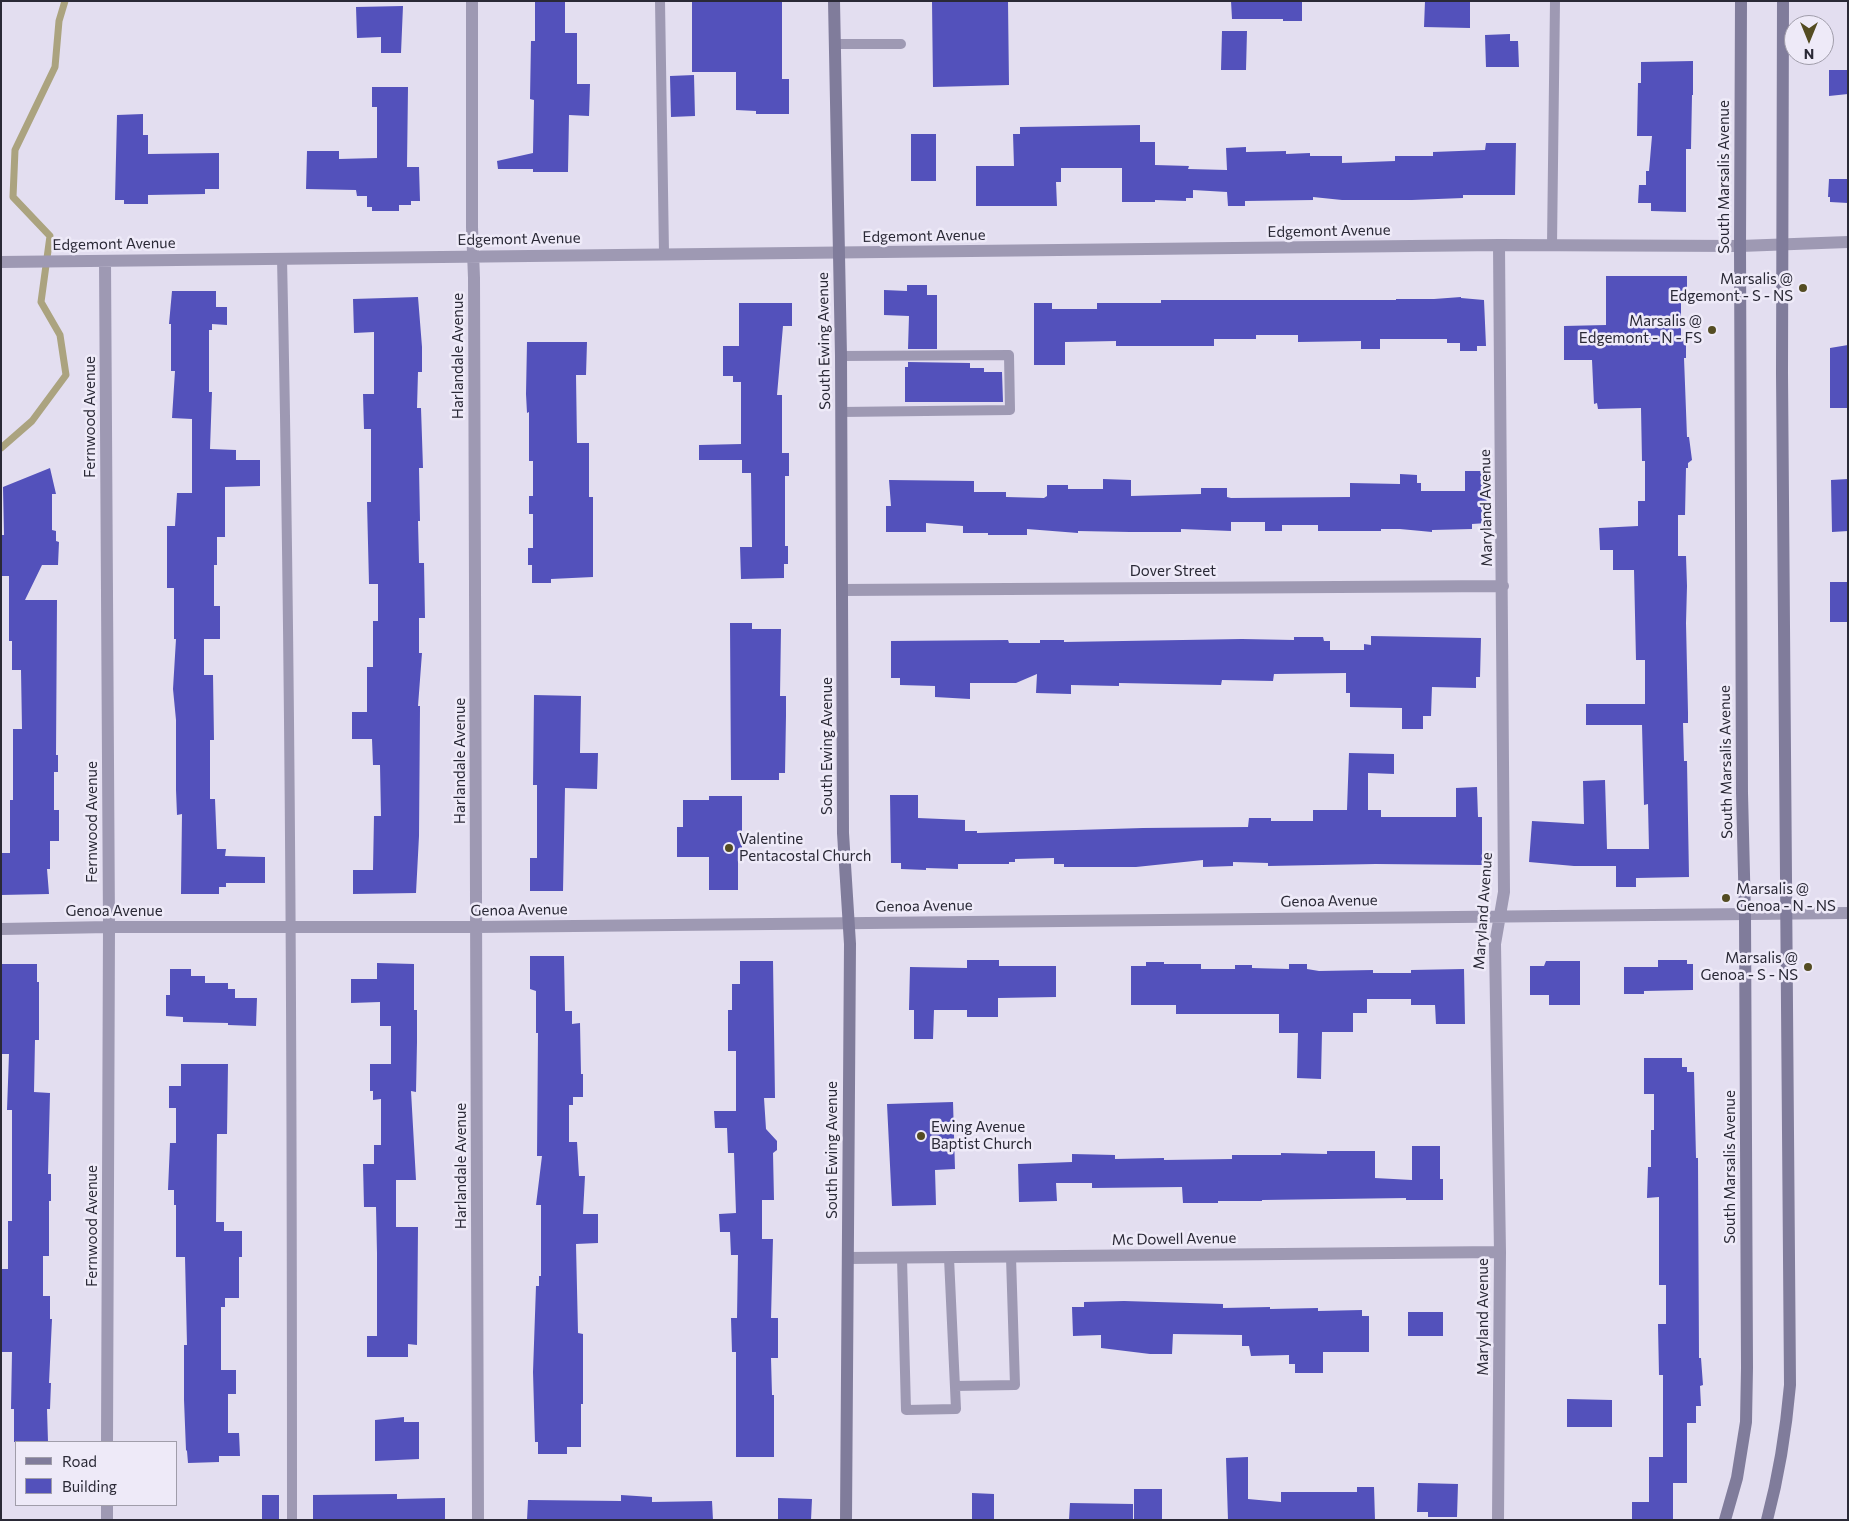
<!DOCTYPE html>
<style>
body{margin:0}
#map{position:relative;width:1849px;height:1521px;overflow:hidden;background:#e3def0;font-family:Commissioner,sans-serif}
canvas{display:block}
.frame{position:absolute;inset:0;border:2px solid #2a2936;pointer-events:none}
.legend{position:absolute;left:15px;top:1441px;width:162px;height:65px;box-sizing:border-box;background:#eeeaf8;border:1px solid #a09daa;margin:0;padding:6px 9px;list-style:none;font-size:15px;color:#2a2936}
.legend li{display:flex;align-items:center;gap:10px;height:25px}
.legend b{width:25px;border:1px solid #a09daa}
.north{position:absolute;left:1784px;top:15px;width:50px;height:50px;box-sizing:border-box;background:#eeeaf8;border:1px solid #a09daa;border-radius:50%;rotate:180deg;font-size:14px;font-weight:700;line-height:20px;text-align:center;color:#2a2936}
.north::after{content:'';display:block;margin:auto;width:18px;height:22px;background:#544c22;clip-path:polygon(50% 0,100% 100%,50% 72%,0 100%)}
</style>
<div id="map">
<canvas width="1849" height="1521"></canvas>
<div class="frame"></div>
<ul class="legend">
<li><b style="height:6px;background:#807c9b"></b>Road</li>
<li><b style="height:14px;background:#5351bb"></b>Building</li>
</ul>
<div class="north">N</div>
</div>
<script>
const ctx = document.querySelector('canvas').getContext('2d');
ctx.lineJoin = 'round';
function trace(path, color, width, dash) { ctx.strokeStyle = color; ctx.lineWidth = width; ctx.lineCap = dash ? 'butt' : 'round'; ctx.setLineDash(dash || []); ctx.stroke(path); }
function fill(path, color) { ctx.fillStyle = color; ctx.fill(path, 'evenodd'); }
function label(font, color, halo, rows, align = 'center') {
  ctx.font = font + ' Commissioner,sans-serif'; ctx.lineWidth = 5; ctx.setLineDash([]); ctx.textBaseline = 'middle'; ctx.strokeStyle = halo; ctx.fillStyle = color; for (const [text, x, y, turn = 0] of rows) {
    ctx.save(); ctx.translate(x, y); ctx.rotate((+turn || 0) * Math.PI / 180); ctx.textAlign = isNaN(turn) ? turn : align; if (halo) ctx.strokeText(text, 0, 0); ctx.fillText(text, 0, 0); ctx.restore();
  }
}
const stream = new Path2D(`
 M1 448 32 421 66 375 60 335 41 302 50 236 13 197 15 150 55 67 59 21 65 1`);
const building = new Path2D(`
 M535 1H565V33H577V84H590L589 116 569 115 568 172H533V169H498L497 161 533 153 534 100 530 99 531 41H535Z
 M692 1H782V79H789V114H756V111L736 110V72H692Z
 M932 1H1008L1009 85 933 87Z
 M1231 1H1302V21H1283V19H1232Z
 M1425 1H1470V28L1424 27Z
 M403 6 401 53H381V37L357 38 356 7Z
 M1222 31H1247L1246 70H1221Z
 M1510 34V41H1518L1519 67H1486L1485 35Z
 M1693 61V95H1692L1691 149H1686V212L1651 211V203H1638L1639 185H1646V171H1649L1652 136H1637L1638 83H1641V62Z
 M1829 70H1848V94L1829 96Z
 M694 75 695 116 671 117 670 76Z
 M372 87H408L407 167H419L420 201H411V205H399V211H372V207H367V196H357L356 190 306 189 307 151H339V159L377 158V107H372Z
 M143 114V135H148V154L219 153V189H205V194L148 195V204H124V200H115L117 115Z
 M1140 125V142H1155V165L1189 166 1188 169 1227 170 1226 148 1246 147V152L1286 151V154L1310 153V156H1342V163L1395 161V156H1433V152L1485 150 1486 143H1516L1515 195H1463V198L1412 200H1342L1313 197V200L1245 201V206H1228L1227 192 1193 190V198H1186V201L1155 200V202H1122V168H1061V182H1056L1057 206H976V166H1014L1013 134H1020V127Z
 M911 134H936V181H911Z
 M1829 179H1848V203L1830 202V197H1828Z
 M1606 276H1687V300H1681V339H1686V358H1684L1687 437H1689L1692 460 1688 463V468H1686L1685 515H1678V556H1686L1687 586 1686 623 1688 713V723H1683L1684 761H1687L1689 877 1636 878V887H1616V866H1574L1529 862 1532 821 1584 824 1583 781 1605 780 1607 849H1649L1648 804 1644 805 1642 725H1586V704H1645V660H1636L1634 570H1613V550H1600L1599 528 1638 526V501H1645V461H1642L1641 408 1598 409 1597 403 1594 404 1592 360H1564V326L1606 325Z
 M907 285H927V295H937V349H908L909 316 884 315V290L907 291Z
 M172 291H216V307H227V325L212 324V330H209V392H212L210 449 236 450V460H260V486L225 487V537H217V565H214V606H220V639H204V675H213L214 740H210V799H215L217 849H226L225 856 265 857V883H226V887H219V894H181L182 814 177 815 176 790V720L173 689 176 639H174V588H167V526H175L177 493H192V419L172 418 175 371H171V324H169Z
 M418 297 422 347V372H418L417 408H421L423 468H419L420 521H418L419 563H424L425 618H419V653H422L418 706H420L419 836 416 893 353 894V870H373L374 816H381L380 765H373L372 739H352V712H367V667H373V621H378V584H369L367 502H371V429H364L363 394H374V332L354 333 353 299Z
 M1461 297V298L1484 300 1486 346H1477V351H1460V343H1447V339H1380V349H1361V341L1298 342V335H1256V339H1214V346H1116V341L1065 342V365H1034V303H1052V309H1097V303H1161V300H1396V299H1434Z
 M739 303H792V326H783L777 395H782V453H789V476H785V546H788V564H784V578L741 579 740 547H752L751 473H742V460H699V445L741 444V382H733V376H723V346H739Z
 M527 342H587L586 375H576L577 443H589V497H593V577L551 579V583H532V565H528V548H533V514H529V496H533V461H529V412L527 413 526 394Z
 M1848 345V408H1830V348Z
 M908 362 970 363V368H984V372H1002L1003 402H905V367H908Z
 M50 468 56 494H52V530L56 531V541L59 542 58 565H42L25 600H57L56 755H58V772H54V810H59V841H50V869H47L49 894 1 895V853H10V800H13V729H22L21 670H12V641H9V576H1V535H4L3 487Z
 M1465 471H1486L1487 523 1472 524V529L1432 530V532L1400 529H1381V531H1318V525H1282V531H1265V522H1231V531L1181 529V532H1130L1078 531V533L1027 529V535H988V533H963V526L926 523V532H886V506H891L889 480 974 481V492H1006V497L1044 498 1047 496V485H1068V489H1103V479L1131 480V496L1201 494V488H1227V497L1231 498 1350 497V483L1400 484V474L1417 475V483H1421V491H1465Z
 M1848 479V531L1832 532 1831 480Z
 M1830 582H1848V622H1830Z
 M730 623H752V629H781L780 696H786V716L785 773H779V780H731Z
 M1371 636 1481 638 1480 677H1476V688L1432 687 1431 716H1423V729H1402V708L1350 707V693H1346V673L1274 674 1273 681 1222 680 1221 685 1119 683V686L1071 685V694L1036 693 1037 674 1016 683H970V699L935 697V686L900 685V678H891V641L1008 640 1009 643H1040V640H1064V642L1242 639 1294 640V637H1323L1324 641H1330V650H1364V644L1371 645Z
 M534 695 581 696 580 753H598L597 789 565 788 563 891H530V858H537V785H533Z
 M1349 753 1394 754V774L1368 773V810H1381V817H1456V788L1477 787 1478 817H1482V865L1376 864 1268 866V863L1233 862V866L1203 867V860L1136 867H1064V864H1054V858L1015 859V862H1009V864H958V869L926 868V870L901 869V863H891L890 795H918V818L965 820V831H977V833L1143 828 1248 827 1249 818H1271V821H1313V810H1347Z
 M709 796H742V855H738V890H709V857H677V827H683V800H709Z
 M530 956H564L565 1011H572V1024L580 1023 581 1074H583V1097H573V1105H569V1142H577L579 1176H585L583 1214H598V1243L576 1244 578 1333 583 1334V1404H581V1447H567V1454H538V1442H535L533 1372 536 1286H539V1276H541V1205H536L542 1156H537L538 1033H536V991L530 989Z
 M967 960H999V966H1056V997L998 998V1017H967V1010H934L933 1039H914V1010H909L910 967 967 968Z
 M1658 960H1687V964H1693V990L1644 991V994H1624V967H1658Z
 M740 961H773L775 1098H764L766 1129 777 1141V1150L773 1153 774 1200H762V1239H773L771 1318H778V1358H771L772 1395H774V1457H736V1352H732L731 1318H737L738 1255H731L730 1232H720L719 1214 736 1213 734 1153H728L727 1128H715L714 1111H736V1051H728V1010H732V984H740Z
 M1546 961H1580V1005H1549V995H1530V966H1544Z
 M1146 962H1164V964H1201V969H1235V965H1252V968L1289 969V964H1307V969L1319 971 1373 970V973H1411V970L1464 969 1465 1024H1436L1435 1005H1411V999H1367V1013H1353V1032H1322L1321 1079 1297 1078 1298 1033H1279V1014H1176V1005H1131V966H1146Z
 M377 963 414 964V1010H417V1042L416 1092 411 1091 416 1180H396V1227H418L417 1345 408 1344V1357H367V1336H377V1253L376 1207H364L363 1164H374V1145H381V1099L373 1100V1091H370V1064H391V1026H380V1002L351 1003V979H377Z
 M1 964H37V982H39V1040H35L34 1092 50 1093 48 1174H51V1201H49V1256H43V1296H50V1319H52L49 1383H51L50 1409H47L48 1442H14V1409H11L12 1352H1V1269H8V1221H12V1110H7L9 1054H1Z
 M170 969H191V976H205V983H228V989H235V998H257L256 1026 228 1025V1023L183 1022V1017L166 1016V995H170Z
 M1644 1058H1682V1067H1687V1072H1694L1696 1158H1698L1699 1358H1701L1703 1385 1700 1386 1701 1406H1696V1423H1687V1483H1673V1519L1661 1520H1632V1502H1649V1457H1663V1375H1659L1658 1324H1666V1285H1659V1197L1647 1198 1648 1167H1651V1130H1654V1094H1644Z
 M181 1064H228L227 1134H217L216 1222H224V1231H242V1257H239V1298H225V1307H221V1370H236V1394H228V1433H239L240 1456H219V1462L188 1463 187 1451 186 1450 184 1400V1345H187L185 1257H176V1205H174V1190H168L170 1143H176V1108H169V1086H181Z
 M953 1102 955 1169 935 1170 936 1205 892 1206 887 1104Z
 M1412 1146H1440V1179H1443V1200H1406V1198L1262 1200V1201H1218V1203H1183L1182 1187 1092 1188V1183H1056L1057 1201 1019 1202 1018 1164 1072 1162V1154L1115 1155V1159L1164 1158V1160L1232 1159V1155H1281V1153L1327 1154V1151H1375V1178L1412 1180Z
 M1124 1301 1223 1304V1308L1270 1307V1309L1318 1308V1311L1362 1310V1316H1369V1352H1323V1373H1295V1364H1289V1355L1251 1356 1249 1346H1242V1335L1173 1334 1172 1354H1150L1101 1348V1335L1073 1336 1072 1307H1084V1302Z
 M1408 1312H1443V1336H1408Z
 M1567 1399 1612 1400V1427H1567Z
 M404 1417V1422H419V1459L375 1461V1420Z
 M1248 1457V1499L1281 1502V1492H1357V1487H1374L1375 1520H1228L1226 1458Z
 M1418 1483 1458 1484 1457 1517H1428V1512H1417Z
 M1134 1489H1162V1520H1134Z
 M972 1493 994 1494V1520H972Z
 M397 1494V1499L445 1498V1520H313V1495Z
 M262 1495H279V1520H262Z
 M621 1495 652 1497V1502L712 1501 713 1520H527L528 1500 621 1501Z
 M778 1498 812 1499 811 1520H778Z
 M1070 1503 1133 1504V1520H1069Z`);
const lane = new Path2D(`
 M660 1 664 253
 M834 44H901
 M1552 245 1555 1
 M282 258C291 679 292 1099 292 1520
 M841 412 1010 410 1009 355 841 356
 M902 1258 906 1410 956 1409 949 1258
 M955 1386 1015 1385 1011 1257`);
const street = new Path2D(`
 M472 1V227L474 278 478 1520
 M105 261 109 927 107 1442
 M1 262 1499 245 1740 246 1848 242
 M843 590 1503 586
 M1 929 109 927H477L1848 913
 M848 1258 1500 1252
 M107 1520V1505
 M1498 1520 1500 1252 1495 944 1504 892 1499 245`);
const secondary = new Path2D(`
 M834 1 841 356 843 833 850 944 846 1520
 M1725 1520 1737 1478 1746 1422 1747 1368 1745 915 1742 793 1740 246 1741 1
 M1767 1520C1779 1475 1786 1431 1790 1385L1782 373 1783 1`);
const markers = [
 [1803,288,5,"#544c22"],
 [1712,330,5,"#544c22"],
 [729,848,5,"#544c22"],
 [1726,898,5,"#544c22"],
 [1808,967,5,"#544c22"],
 [921,1136,5,"#544c22"]
];
const streetNames = [
 ["South Marsalis Avenue",1724,177,-90],
 ["Edgemont Avenue",1329,231,-1],
 ["Edgemont Avenue",924,236,-1],
 ["Edgemont Avenue",519,239,-1],
 ["Edgemont Avenue",114,244,-1],
 ["South Ewing Avenue",824,341,-91],
 ["Harlandale Avenue",458,356,-90],
 ["Fernwood Avenue",90,417,-90],
 ["Maryland Avenue",1486,508,-91],
 ["Dover Street",1173,571],
 ["South Ewing Avenue",827,746,-90],
 ["Harlandale Avenue",460,761,-90],
 ["South Marsalis Avenue",1726,762,-91],
 ["Fernwood Avenue",92,822,-90],
 ["Genoa Avenue",1329,901,-1],
 ["Genoa Avenue",924,906,-1],
 ["Genoa Avenue",519,910,-1],
 ["Genoa Avenue",114,911],
 ["Maryland Avenue",1483,911,-86],
 ["South Ewing Avenue",832,1150,-90],
 ["Harlandale Avenue",461,1166,-90],
 ["South Marsalis Avenue",1730,1167,-90],
 ["Fernwood Avenue",92,1226,-90],
 ["Mc Dowell Avenue",1174,1239,-1],
 ["Maryland Avenue",1483,1317,-90]
];
const poiNames = [
 ["Marsalis @",1793,279],
 ["Edgemont - S - NS",1793,296],
 ["Marsalis @",1702,321],
 ["Edgemont - N - FS",1702,338],
 ["Valentine",739,839,"left"],
 ["Pentacostal Church",739,856,"left"],
 ["Marsalis @",1736,889,"left"],
 ["Genoa - N - NS",1736,906,"left"],
 ["Marsalis @",1798,958],
 ["Genoa - S - NS",1798,975],
 ["Ewing Avenue",931,1127,"left"],
 ["Baptist Church",931,1144,"left"]
];
trace(stream, '#aba37f', 7);
fill(building, '#5351bb');
trace(lane, '#9e99b3', 10);
trace(street, '#9e99b3', 12);
trace(secondary, '#807c9b', 12);
for (const [x, y, r, color] of markers) { const dot = new Path2D(); dot.arc(x, y, r, 0, 2 * Math.PI); ctx.fillStyle = color; ctx.fill(dot); trace(dot, '#eeeaf8', 2); }
label('15px', '#2a2936', '#eeeaf8', streetNames);
label('15px', '#2a2936', '#eeeaf8', poiNames, 'right');
</script>
